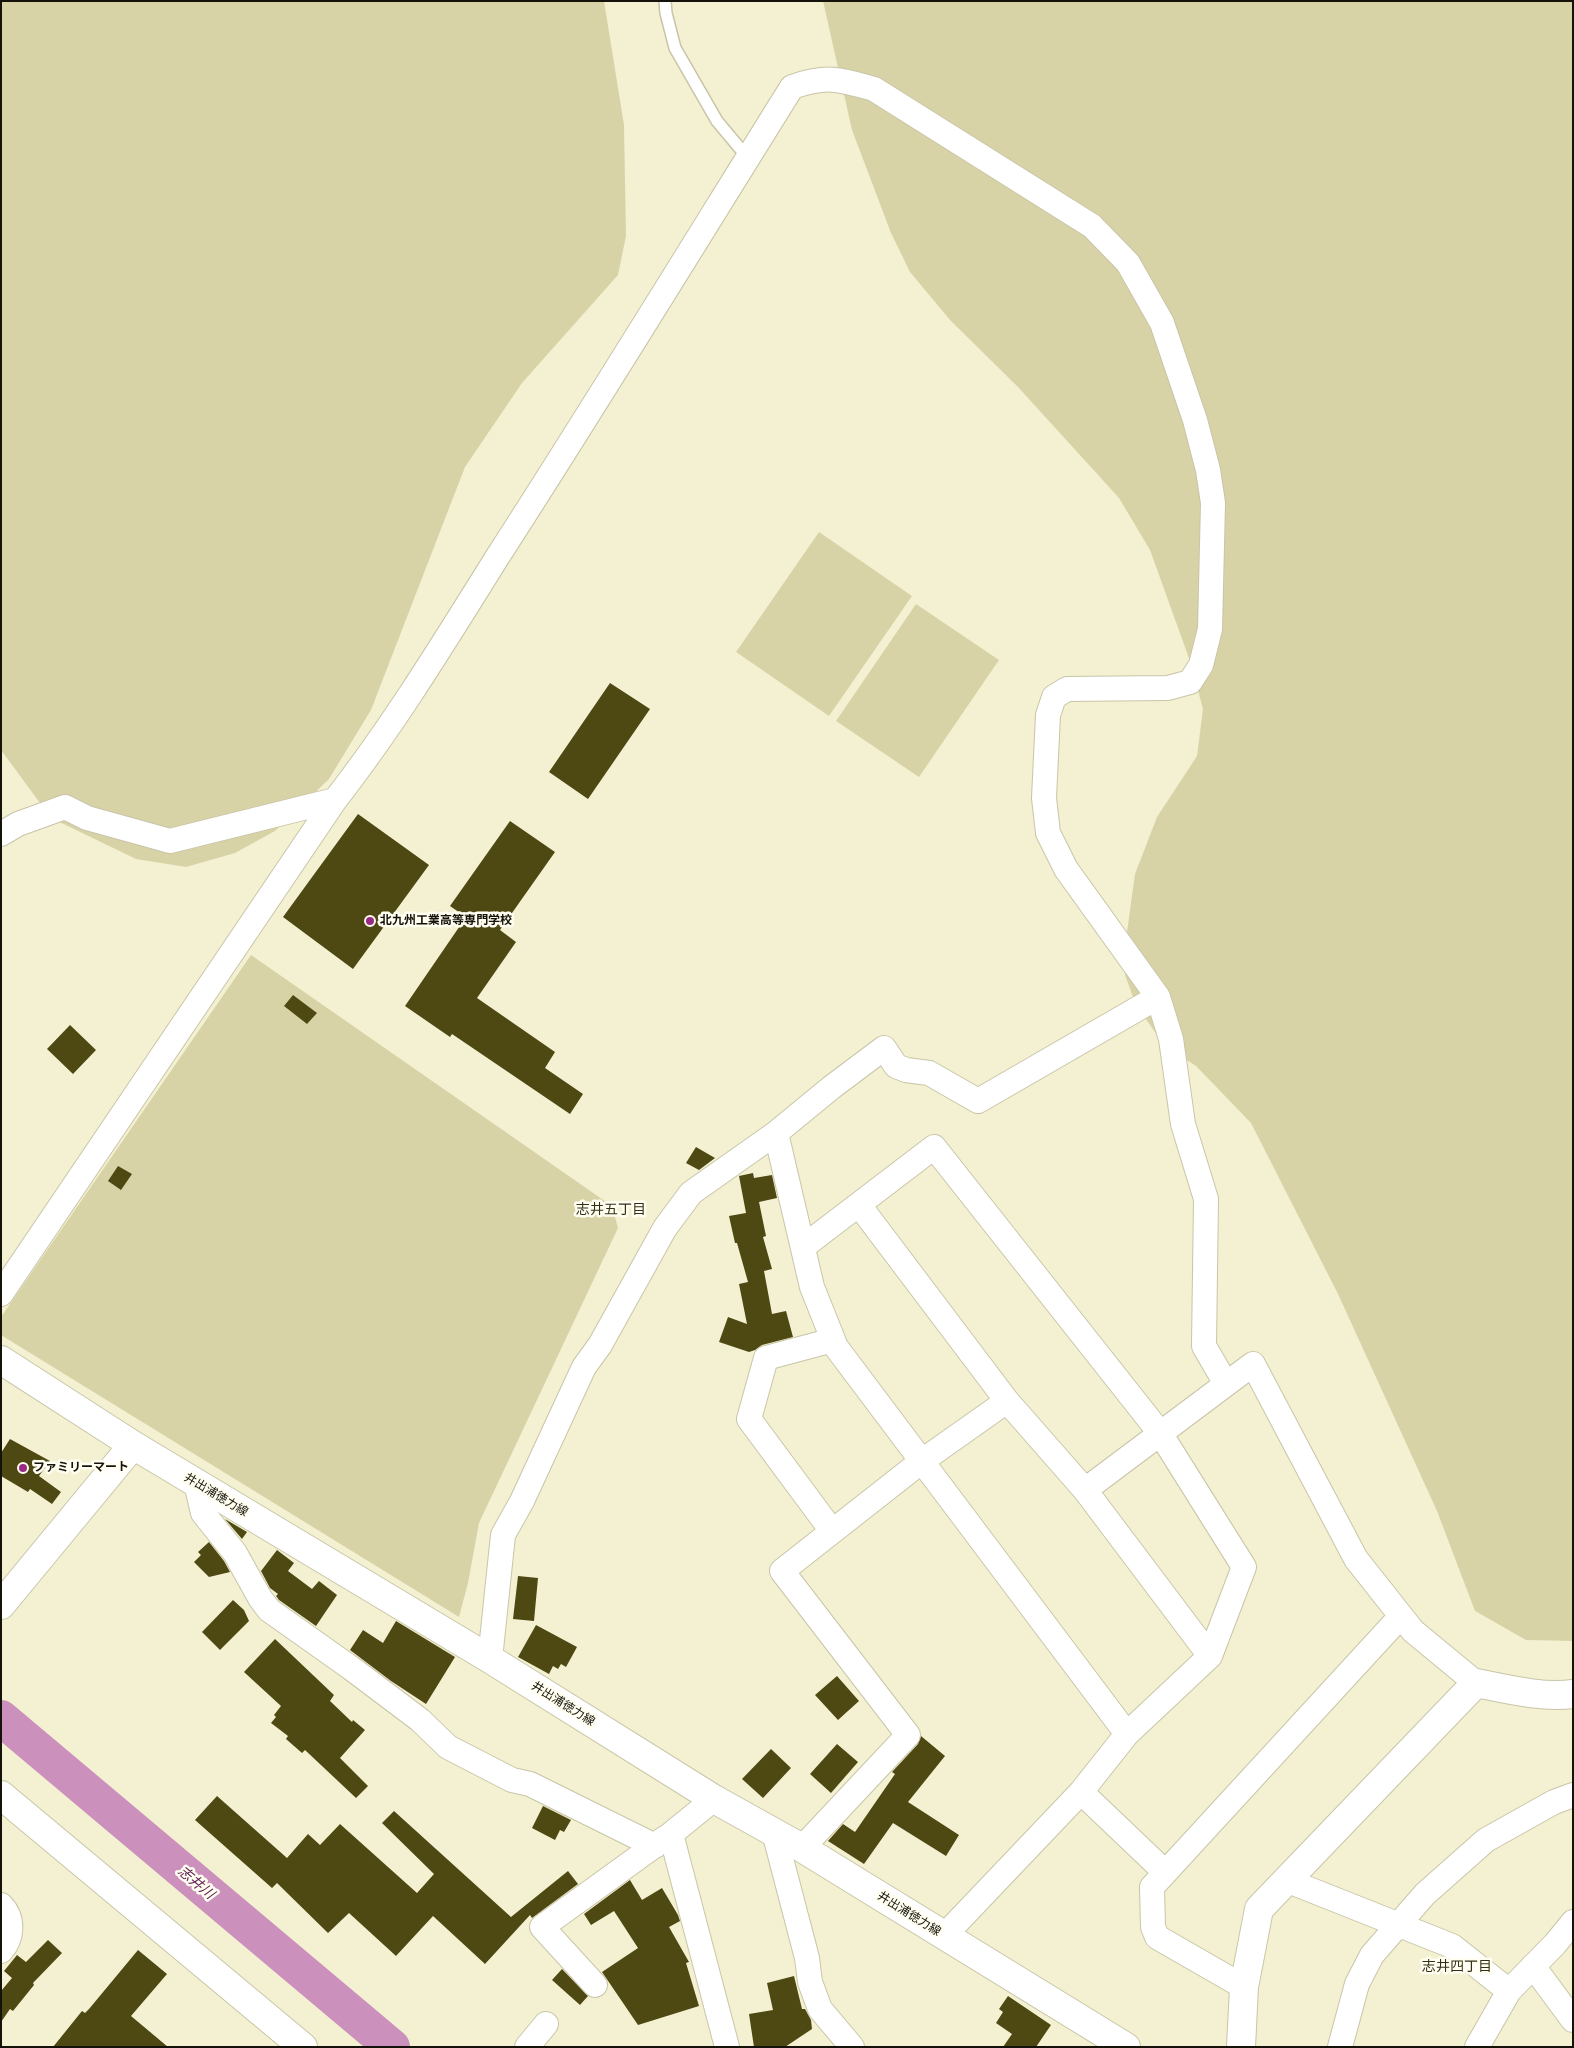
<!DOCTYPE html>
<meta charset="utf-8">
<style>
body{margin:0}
#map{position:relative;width:1574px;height:2048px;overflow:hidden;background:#f4f1d2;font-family:Rubik,sans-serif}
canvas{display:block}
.frame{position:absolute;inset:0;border:2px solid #151309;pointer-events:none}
</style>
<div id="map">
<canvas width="1574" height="2048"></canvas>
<div class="frame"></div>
</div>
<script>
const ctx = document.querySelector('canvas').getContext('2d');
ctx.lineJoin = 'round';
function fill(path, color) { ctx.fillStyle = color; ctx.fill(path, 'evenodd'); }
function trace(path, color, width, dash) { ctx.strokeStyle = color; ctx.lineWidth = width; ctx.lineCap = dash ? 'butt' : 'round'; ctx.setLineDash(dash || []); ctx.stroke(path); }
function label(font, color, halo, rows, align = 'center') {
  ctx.font = font + ' Rubik,"Noto Sans JP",sans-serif'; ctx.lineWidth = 5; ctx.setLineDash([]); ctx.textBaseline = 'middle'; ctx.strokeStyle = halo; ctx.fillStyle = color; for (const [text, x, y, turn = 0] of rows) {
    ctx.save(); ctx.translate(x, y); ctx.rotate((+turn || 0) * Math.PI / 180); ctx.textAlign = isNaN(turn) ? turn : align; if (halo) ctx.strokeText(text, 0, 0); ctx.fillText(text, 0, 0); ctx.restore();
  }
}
const green = new Path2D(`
 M1 1H604L624 125 626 236 618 275 522 383 465 467 371 710 329 779 275 831 235 853 186 867 136 859 51 818 1 750Z
 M823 1H1573V1641L1526 1640 1475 1611 1437 1511 1338 1294 1251 1123 1196 1066 1164 1045 1136 1005 1125 975 1127 932 1135 874 1157 817 1197 756 1203 709 1190 661 1150 550 1119 498 1018 387 950 320 910 272 891 233 852 130Z
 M819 532 912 596 829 716 736 652Z
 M916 604 999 660 919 777 836 721Z
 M251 955 612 1206 618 1228 479 1523 468 1583 459 1617 1 1335V1317Z`);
const river = new Path2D(`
 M1 1718 392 2047`);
const building = new Path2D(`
 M610 683 650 709 588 799 549 772Z
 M358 814 429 865 353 969 283 917Z
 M510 821 555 852 500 930 516 942 477 998 555 1052 545 1068 583 1094 570 1114 452 1034 450 1037 405 1006 466 917 450 906Z
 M293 995 317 1013 307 1024 284 1006Z
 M70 1025 96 1050 73 1074 47 1049Z
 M696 1147 715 1158 699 1170 686 1163Z
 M118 1166 132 1174 121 1190 108 1181Z
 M753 1173 754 1178 772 1175 777 1198 759 1202 766 1236 763 1237 772 1269 764 1271 772 1314 786 1311 793 1337 762 1345 755 1350 749 1352 719 1342 728 1317 747 1324 739 1284 748 1282 737 1243H735L729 1216 746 1213 739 1176Z
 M10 1439 50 1461 39 1476 61 1492 52 1504 30 1489 28 1492 1 1476V1453Z
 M225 1519 247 1532 242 1539Z
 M209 1542 224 1561 230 1572 209 1577 194 1562 201 1555 198 1552Z
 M277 1550 294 1563 288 1571 312 1589 319 1581 337 1595 316 1626 279 1600 276 1596 278 1594 270 1588 261 1571Z
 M518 1576 538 1578 534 1621 513 1619Z
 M233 1600 244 1610 249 1621 220 1650 202 1632Z
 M396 1621 455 1657 426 1704 391 1681 350 1650 363 1630 383 1643Z
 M536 1625 577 1647 566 1667 561 1664 558 1669 553 1666 549 1674 518 1657Z
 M275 1639 334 1695 330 1701 352 1722 353 1720 365 1730 340 1758 368 1786 356 1798 305 1750 302 1753 286 1739 288 1736 271 1723 276 1717 274 1715 281 1706 244 1672Z
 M837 1676 859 1701 838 1720 815 1695Z
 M921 1736 945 1756 908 1802 959 1835 946 1856 893 1823 864 1864 828 1841 843 1824 855 1832 895 1774 892 1772 918 1744Z
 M837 1744 858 1762 831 1793 810 1774Z
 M771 1749 791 1768 763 1798 742 1779Z
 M217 1796 287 1858 308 1834 320 1845 340 1824 417 1893 434 1874 382 1823 394 1811 511 1917 568 1871 578 1884 532 1918 530 1915 485 1964 433 1916 396 1956 349 1913 328 1933 277 1883 272 1888 195 1820Z
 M543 1806 571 1820 564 1832 560 1830 555 1840 532 1828Z
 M630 1880 642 1900 662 1888 678 1915 680 1921 669 1927 689 1962 686 1963 699 2006 638 2025 602 1972 638 1948 614 1911 591 1925 584 1914Z
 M48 1940 62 1953 33 1983 34 1985 13 2011 10 2009 1 2022V1991L12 1978 4 1971 17 1955 26 1962Z
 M138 1950 167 1974 131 2016 168 2047H53L82 2011 85 2013 89 2009Z
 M562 1969 588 1996 580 2005 552 1980Z
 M794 1976 802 2009H805L811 2020 812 2029 785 2047H754L749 2014 773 2010 767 1983Z
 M1008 1996 1051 2025 1036 2047H1003L1012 2034 996 2023 1003 2012 999 2009Z`);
const lane = new Path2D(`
 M665 1 666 13 675 48 717 121 748 158`);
const street = new Path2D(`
 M1 834 18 824 65 807 87 818 170 841 335 800
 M776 1133 812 1287 836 1347 1127 1734
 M859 1205 1007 1401 1085 1490 1210 1656
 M803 1247 934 1147 1160 1433 1244 1567 1210 1656 1127 1734 1081 1792 944 1936
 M1 1294 335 800C395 723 446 639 498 556 598 401 694 244 792 87 827 75 839 79 874 89L1092 226 1128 263 1162 323 1195 420 1208 470 1213 503 1210 629 1201 665 1190 682 1168 688 1067 689 1054 697 1048 715 1044 798 1048 833 1066 869 1158 997 1171 1039 1183 1124 1206 1199 1204 1346 1226 1384
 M196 1483 203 1513 235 1553 260 1598 269 1610 351 1668 420 1720 448 1747 512 1780 530 1784 655 1846
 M1085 1490 1253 1364 1356 1559 1413 1631 1476 1683
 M832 1531 749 1419 766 1358 833 1340
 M490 1659 503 1535 522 1501 584 1367 600 1345 665 1228 691 1193 776 1133 832 1087 884 1048 896 1066 906 1070 929 1073 978 1101 1158 997
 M1081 1792 1165 1872
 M714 1799 671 1834 727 2047
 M774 1832 807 1958 810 1982 820 2009 852 2047
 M802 1848 908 1735 782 1571 922 1461 1007 1401
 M1286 1880 1452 1946 1509 1991
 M1 1905C14 1918 13 1938 1 1951
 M1533 1966 1573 2020
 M595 1985 542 1927 665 1838
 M1244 1987 1157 1937 1153 1927 1152 1887 1401 1616
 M527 2047 546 2024
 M1340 2047 1357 1984 1372 1955 1425 1894 1486 1840 1554 1802 1573 1795
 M1477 2047 1509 1991 1555 1944 1573 1922`);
const secondary = new Path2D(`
 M1 1360 133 1445 490 1659 714 1799 802 1848 1126 2047
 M1 1605 133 1445
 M1 1795 303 2047
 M1241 2047 1244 1987 1259 1909 1476 1683C1507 1689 1541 1698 1573 1694`);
const markers = [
 [370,921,5,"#9a2885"],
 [23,1468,5,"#9a2885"]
];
const poiNames = [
 ["北九州工業高等専門学校",380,921],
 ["ファミリーマート",33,1468]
];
const streetNames = [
 ["井出浦徳力線",216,1495,31],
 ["井出浦徳力線",563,1704,32],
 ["井出浦徳力線",909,1914,32]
];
const neighbourhoodNames = [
 ["志井五丁目",611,1210],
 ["志井四丁目",1457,1967]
];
const waterNames = [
 ["志井川",196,1883,40]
];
fill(green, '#d8d3a7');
trace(river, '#cb91bc', 36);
fill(building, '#4e4813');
trace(lane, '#c8c5a8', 14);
trace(street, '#c8c5a8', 26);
trace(secondary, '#c8c5a8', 30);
trace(lane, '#fff', 11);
trace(street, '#fff', 24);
trace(secondary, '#fff', 28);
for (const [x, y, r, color] of markers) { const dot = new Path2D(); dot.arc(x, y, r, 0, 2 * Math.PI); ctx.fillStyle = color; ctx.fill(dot); trace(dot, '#fffef1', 2); }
label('bold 12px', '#151309', '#fffef1', poiNames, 'left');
label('12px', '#151309', '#fffef1', streetNames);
label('14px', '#333017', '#fffef1', neighbourhoodNames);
label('italic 14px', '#5e1951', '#fffef1', waterNames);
</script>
